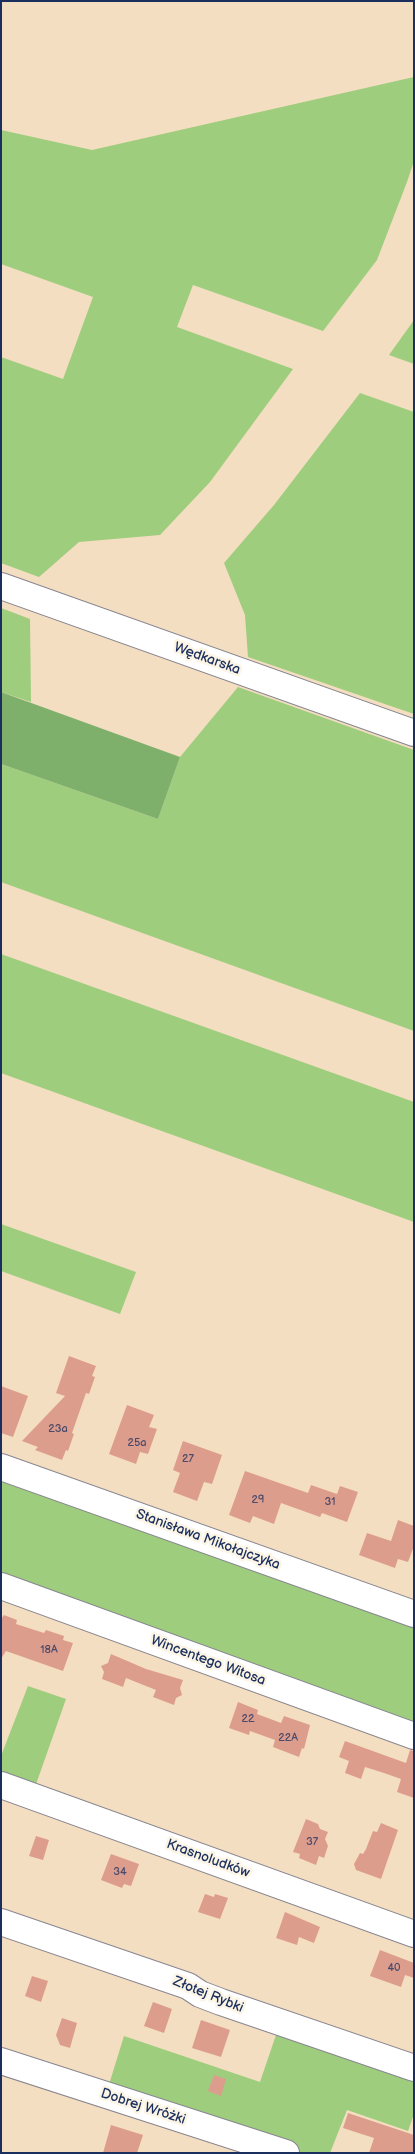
<!DOCTYPE html>
<meta charset="utf-8">
<style>
body{margin:0}
#map{position:relative;width:415px;height:2154px;overflow:hidden;background:#f4dec1;font-family:"Balsamiq Sans",sans-serif}
canvas{display:block}
.frame{position:absolute;inset:0;border:2px solid #1b2f5e;pointer-events:none}
</style>
<div id="map">
<canvas width="415" height="2154"></canvas>
<div class="frame"></div>
</div>
<script>
const ctx = document.querySelector('canvas').getContext('2d');
ctx.lineJoin = 'round';
function fill(path, color) { ctx.fillStyle = color; ctx.fill(path, 'evenodd'); }
function trace(path, color, width, dash) { ctx.strokeStyle = color; ctx.lineWidth = width; ctx.lineCap = dash ? 'butt' : 'round'; ctx.setLineDash(dash || []); ctx.stroke(path); }
function label(font, color, halo, rows, align = 'center') {
  ctx.font = font + ' "Balsamiq Sans",sans-serif'; ctx.lineWidth = 5; ctx.setLineDash([]); ctx.textBaseline = 'middle'; ctx.strokeStyle = halo; ctx.fillStyle = color; for (const [text, x, y, turn = 0] of rows) {
    ctx.save(); ctx.translate(x, y); ctx.rotate((+turn || 0) * Math.PI / 180); ctx.textAlign = isNaN(turn) ? turn : align; if (halo) ctx.strokeText(text, 0, 0); ctx.fillText(text, 0, 0); ctx.restore();
  }
}
const green = new Path2D(`
 M414 77V161L407 182 377 260 323 331 193 285 177 327 293 369 210 482 160 535 79 542 39 577 1 563V357L63 379 93 297 1 264V130L92 150Z
 M414 320V364L389 355Z
 M360 393 414 412V714L248 657 245 615 224 563 274 505Z
 M1 608 30 619 31 702 1 692Z
 M238 687 414 750V1031L1 882V764L158 819 180 757Z
 M1 954 414 1102V1222L1 1073Z
 M1 1224 136 1272 120 1314 1 1271Z
 M1 1473 414 1621V1722L1 1573Z
 M28 1686 66 1699 34 1790 1 1778V1756Z
 M278 2029 414 2076V2114L408 2131 347 2110 330 2153H298L107 2091 124 2036 260 2082Z`);
const forest = new Path2D(`
 M1 692 180 757 158 819 1 764Z`);
const building = new Path2D(`
 M69 1356 96 1366 92 1376 95 1377 89 1394 86 1393 72 1433 74 1434 68 1451 66 1450 62 1460 35 1450 38 1447 22 1441 65 1396 56 1393Z
 M1 1386 28 1396 13 1437 1 1433Z
 M127 1405 154 1415 149 1427 157 1429 148 1454 140 1452 136 1464 109 1454Z
 M183 1441 222 1455 212 1484 204 1482 197 1501 173 1492 180 1473 173 1470Z
 M245 1471 308 1493 311 1485 337 1494 340 1486 358 1492 347 1522 322 1513 320 1517 281 1503 274 1524 253 1516 250 1523 229 1515Z
 M398 1520 414 1526V1546L408 1562 398 1559 395 1568 359 1555 367 1533 391 1541Z
 M4 1615 17 1620 16 1624 44 1633 46 1630 64 1636 63 1640 73 1643 63 1671 6 1651 1 1659V1619Z
 M111 1654 146 1669 183 1680 180 1688 182 1695 176 1698 174 1705 153 1697 156 1690 126 1678 123 1687 102 1679 104 1672 101 1666 108 1663Z
 M238 1702 258 1710 257 1714 281 1723 284 1716 310 1725 304 1749 302 1748 299 1757 273 1747 275 1740 250 1731 249 1735 229 1728Z
 M345 1741 406 1763 410 1750 414 1751V1798L397 1792 401 1779 384 1773 365 1767 361 1779 345 1773 349 1761 339 1757Z
 M306 1819 318 1824 320 1829 328 1832 325 1839 328 1846 324 1858 319 1856 316 1865 299 1858 300 1854 293 1852Z
 M381 1823 398 1830 381 1879 356 1870 354 1864 360 1853 363 1854 366 1849 373 1831 377 1832Z
 M36 1836 49 1840 43 1860 29 1856Z
 M111 1854 139 1864 131 1886 124 1884 122 1888 101 1880Z
 M205 1894 214 1897 215 1894 228 1898 220 1919 198 1912Z
 M285 1912 320 1927 314 1943 299 1937 297 1945 276 1938Z
 M380 1950 414 1963V1978L405 1975 401 1987 370 1976Z
 M32 1976 48 1981 41 2002 25 1996Z
 M153 2002 172 2009 164 2033 144 2026Z
 M62 2018 77 2023 70 2048 60 2045 56 2035Z
 M201 2020 230 2030 221 2057 192 2048Z
 M214 2075 226 2079 221 2096 208 2091Z
 M348 2113 414 2135V2153H369L374 2138 343 2128Z
 M111 2125 143 2135 137 2153H103Z`);
const minor = new Path2D(`
 M1 586 414 733
 M1 1467 414 1614
 M1 1586 414 1736
 M1 1785 414 1934
 M1 1922 188 1986 200 1994 221 2002 414 2068
 M1 2061 286 2153`);
const numberNames = [
 ["23a",58,1429],
 ["25a",137,1443],
 ["27",188,1459],
 ["29",258,1500],
 ["31",330,1502],
 ["18A",49,1650],
 ["22",248,1719],
 ["22A",288,1738],
 ["37",312,1842],
 ["34",120,1872],
 ["40",394,1968]
];
const streetNames = [
 ["Wędkarska",207,659,20],
 ["Stanisława Mikołajczyka",208,1540,20],
 ["Wincentego Witosa",208,1661,20],
 ["Krasnoludków",208,1859,20],
 ["Złotej Rybki",208,1995,22],
 ["Dobrej Wróżki",143,2107,18]
];
fill(green, '#9dcd7d');
fill(forest, '#7eb06c');
fill(building, '#dd9d8d');
trace(minor, '#888690', 28);
trace(minor, '#fff', 26);
label('11px', '#4c4a6a', null, numberNames);
label('14px', '#1b2f5e', '#fcf5e5', streetNames);
</script>
